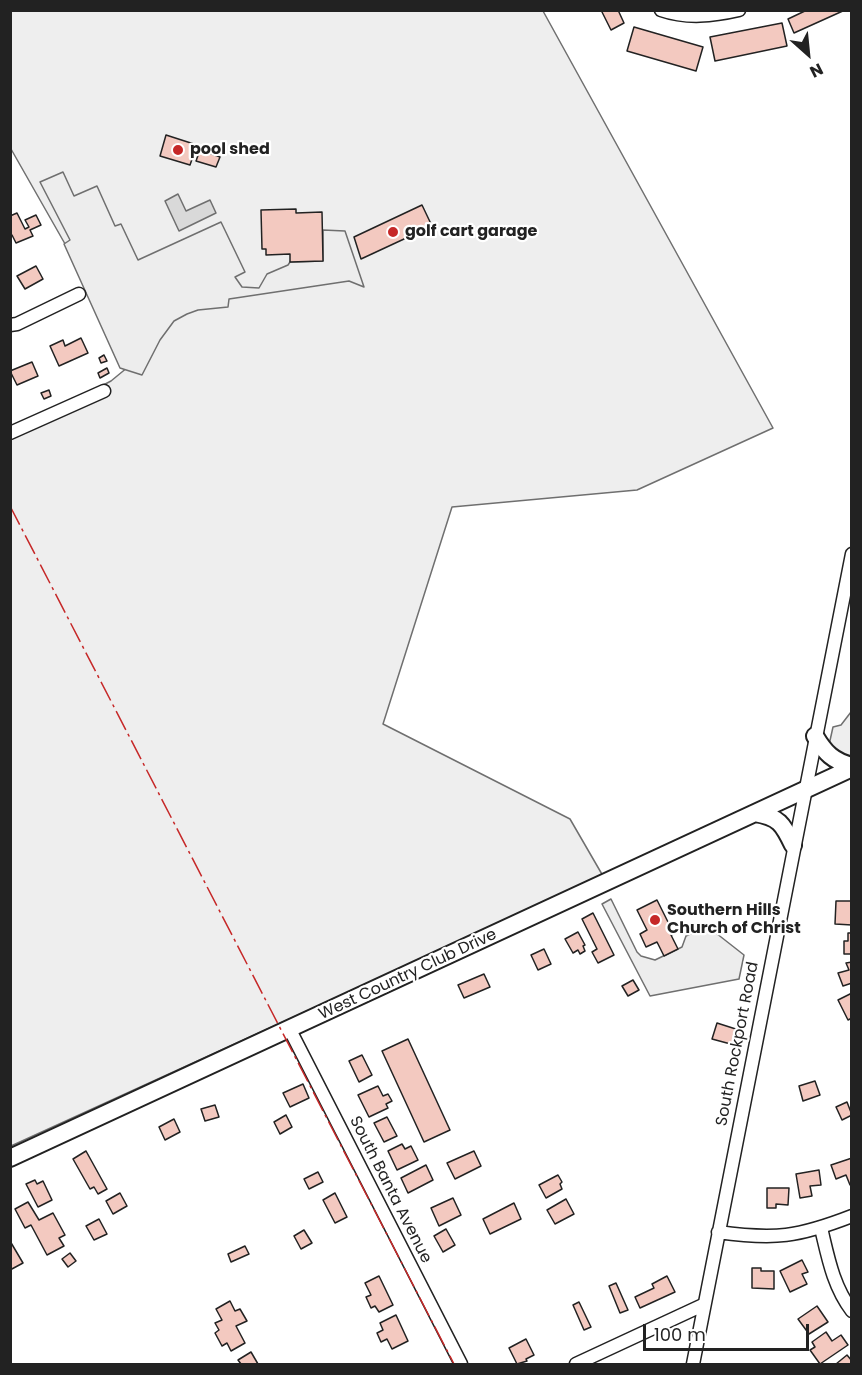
<!DOCTYPE html>
<style>
body{margin:0}
#map{position:relative;width:862px;height:1375px;overflow:hidden;background:#fff;font-family:Poppins,sans-serif}
canvas{display:block}
.frame{position:absolute;inset:0;border:12px solid #222;pointer-events:none}
.north{position:absolute;left:778px;top:24px;width:60px;height:60px;-webkit-text-stroke:4px #fff;paint-order:stroke;rotate:153deg;font-size:16px;font-weight:700;line-height:24px;text-align:center;color:#222}
.north::after{content:'';display:block;margin:auto;width:21px;height:27px;background:#222;clip-path:polygon(50% 0,100% 100%,50% 72%,0 100%)}
.scale{position:absolute;left:643px;top:1324px;width:166px;height:27px;box-sizing:border-box;border:3px solid #222;border-top:0;padding-left:8px;font-size:18px;line-height:21px;white-space:nowrap;color:#222;-webkit-text-stroke:4px #fff;paint-order:stroke}
</style>
<div id="map">
<canvas width="862" height="1375"></canvas>
<div class="frame"></div>
<div class="north">N</div>
<div class="scale">100 m</div>
</div>
<script>
const ctx = document.querySelector('canvas').getContext('2d');
ctx.lineJoin = 'round';
function fill(path, color) { ctx.fillStyle = color; ctx.fill(path, 'evenodd'); }
function trace(path, color, width, dash) { ctx.strokeStyle = color; ctx.lineWidth = width; ctx.lineCap = dash ? 'butt' : 'round'; ctx.setLineDash(dash || []); ctx.stroke(path); }
function label(font, color, halo, rows, align = 'center') {
  ctx.font = font + ' Poppins,sans-serif'; ctx.lineWidth = 4.5; ctx.setLineDash([]); ctx.textBaseline = 'middle'; ctx.strokeStyle = halo; ctx.fillStyle = color; for (const [text, x, y, turn = 0] of rows) {
    ctx.save(); ctx.translate(x, y); ctx.rotate((+turn || 0) * Math.PI / 180); ctx.textAlign = isNaN(turn) ? turn : align; if (halo) ctx.strokeText(text, 0, 0); ctx.fillText(text, 0, 0); ctx.restore();
  }
}
const green = new Path2D(`
 M10 11H543L773 428 637 490 452 507 383 724 570 819 603 876 11 1146V433L111 381 128 367 77 265 11 149Z
 M851 712V756L841 757 829 745 833 727 841 725Z`);
const parking = new Path2D(`
 M63 172 74 196 97 186 115 226 121 224 138 260 221 222 245 272 235 277 242 287 259 288 267 274 288 265 290 262 323 261V230L345 231 364 287 349 281 229 299 228 307 198 310 187 314 174 321 160 340 142 375 120 368 64 244 70 240 40 182Z
 M611 899 637 952 641 956 655 960 682 947 686 936 707 926 744 955 739 979 650 996 602 904Z`);
const water = new Path2D(`
 M178 194 186 211 210 200 216 213 179 231 165 201Z`);
const building = new Path2D(`
 M601 10H618L624 23 611 30Z
 M807 10H845L794 33 788 19Z
 M782 23 787 46 715 61 710 37Z
 M634 27 703 47 696 71 627 51Z
 M166 135 197 145 190 165 160 156Z
 M200 150 220 157 216 167 196 161Z
 M422 205 432 226 361 259 354 237Z
 M296 209V213L322 212 323 261 290 262V254L266 255V249H262L261 210Z
 M17 213 25 229 29 227 25 220 36 215 41 225 30 230 33 236 16 243 12 235 10 236V216Z
 M36 266 43 279 25 289 17 276Z
 M81 338 88 353 59 366 50 346 63 340 65 346Z
 M104 355 107 361 101 363 99 358Z
 M32 362 38 376 17 385 10 371Z
 M107 368 109 373 100 378 98 373Z
 M49 390 51 396 44 399 41 393Z
 M657 900 674 934 671 935 678 949 664 956 657 942 646 947 640 934 647 930 637 910Z
 M836 901H852V925L835 924Z
 M593 913 614 955 598 963 592 952 597 949 582 919Z
 M578 932 585 945 583 946 585 951 580 954 578 950 573 953 565 939Z
 M848 933H852V954H844V941H848Z
 M544 949 551 964 538 970 531 955Z
 M852 962V983L843 986 838 973 849 970 846 963Z
 M484 974 490 987 464 998 458 985Z
 M633 980 639 990 628 996 622 986Z
 M852 993V1018L848 1020 838 1000Z
 M717 1023 742 1031 738 1046 712 1039Z
 M408 1039 450 1130 424 1142 382 1051Z
 M362 1055 372 1075 359 1082 349 1061Z
 M815 1081 820 1095 803 1101 799 1086Z
 M303 1084 309 1098 290 1107 283 1093Z
 M378 1086 383 1096 388 1094 392 1101 386 1104 388 1108 369 1117 358 1095Z
 M847 1102 852 1115 842 1120 836 1107Z
 M215 1105 219 1117 205 1121 201 1109Z
 M286 1115 292 1127 280 1134 274 1122Z
 M387 1117 397 1136 384 1142 374 1123Z
 M174 1119 180 1132 165 1140 159 1127Z
 M402 1144 405 1149 411 1146 418 1160 397 1170 388 1151Z
 M86 1151 107 1189 98 1194 94 1187 90 1189 73 1159Z
 M474 1151 481 1166 455 1179 447 1163Z
 M852 1158V1185H850L846 1175 836 1179 831 1165Z
 M426 1165 433 1180 408 1193 401 1178Z
 M819 1170 821 1185 810 1186 812 1196 800 1198 796 1174Z
 M318 1172 323 1182 309 1189 304 1179Z
 M558 1175 562 1182 560 1184 562 1189 546 1198 539 1185Z
 M35 1180 37 1184 43 1181 52 1200 38 1207 26 1184Z
 M767 1188H789L788 1205 776 1204V1208H767Z
 M120 1193 127 1206 113 1214 106 1201Z
 M335 1193 347 1217 335 1223 323 1200Z
 M453 1198 461 1215 439 1226 431 1208Z
 M566 1199 574 1214 555 1224 547 1210Z
 M28 1202 39 1220 53 1213 65 1235 59 1238 64 1246 47 1255 31 1225 25 1228 15 1209Z
 M514 1203 521 1219 490 1234 483 1219Z
 M99 1219 107 1234 94 1240 86 1226Z
 M446 1229 455 1245 443 1252 434 1236Z
 M304 1230 312 1243 301 1249 294 1236Z
 M10 1241 23 1263 10 1270Z
 M245 1246 249 1254 231 1262 228 1254Z
 M70 1253 76 1261 68 1267 62 1259Z
 M802 1260 808 1272 802 1274 807 1284 790 1292 780 1271Z
 M752 1268H761V1271H774V1289L752 1288Z
 M379 1276 393 1305 379 1312 375 1306 371 1308 366 1297 371 1295 365 1283Z
 M667 1276 675 1292 640 1308 635 1297 654 1288 652 1284Z
 M616 1283 628 1310 620 1313 609 1286Z
 M230 1301 235 1311 240 1309 247 1321 236 1326 245 1343 231 1351 227 1343 222 1346 215 1333 219 1330 215 1323 222 1320 216 1309Z
 M579 1302 591 1327 584 1330 573 1305Z
 M817 1306 828 1322 809 1334 798 1319Z
 M396 1315 408 1341 392 1349 387 1339 381 1342 377 1333 383 1330 380 1323Z
 M826 1332 832 1341 841 1335 848 1345 820 1364 810 1350 815 1347 812 1342Z
 M526 1339 534 1355 526 1359 527 1361 517 1364 509 1348Z
 M251 1352 258 1364H241L238 1360Z
 M847 1355 852 1361V1364H836Z`);
const minor = new Path2D(`
 M661 10C687 19 713 16 739 10
 M10 325 17 324 79 294
 M10 433 104 391
 M290 1030 461 1364
 M821 1228C828 1257 833 1286 852 1311
 M718 1232C775 1240 798 1237 852 1216
 M576 1364 703 1305
 M693 1364 852 554`);
const major = new Path2D(`
 M815 736C825 753 833 761 852 766
 M755 813C779 817 783 824 793 845
 M10 1158 852 768`);
const power = new Path2D(`
 M10 506 454 1364`);
const markers = [
 [178,150,6,"#c62828"],
 [393,232,6,"#c62828"],
 [655,920,6,"#c62828"]
];
const poiNames = [
 ["pool shed",190,150],
 ["golf cart garage",405,232],
 ["Southern Hills",667,911],
 ["Church of Christ",667,929]
];
const streetNames = [
 ["West Country Club Drive",408,975,-25],
 ["South Rockport Road",738,1044,-79],
 ["South Banta Avenue",390,1190,63]
];
fill(green, '#eee');
trace(green, '#6f6f6f', 1.5);
fill(parking, '#ededed');
trace(parking, '#6f6f6f', 1.5);
fill(water, '#d9d9d9');
trace(water, '#6f6f6f', 1.5);
fill(building, '#f3c9c0');
trace(building, '#222', 1.5);
trace(minor, '#222', 15);
trace(major, '#222', 20);
trace(minor, '#fff', 12);
trace(major, '#fff', 16);
trace(power, '#c62828', 1.5, [21, 4.5, 3, 4.5]);
for (const [x, y, r, color] of markers) { const dot = new Path2D(); dot.arc(x, y, r, 0, 2 * Math.PI); ctx.fillStyle = color; ctx.fill(dot); trace(dot, '#fff', 2); }
label('bold 16px', '#222', '#fff', poiNames, 'left');
label('16px', '#222', '#fff', streetNames);
</script>
